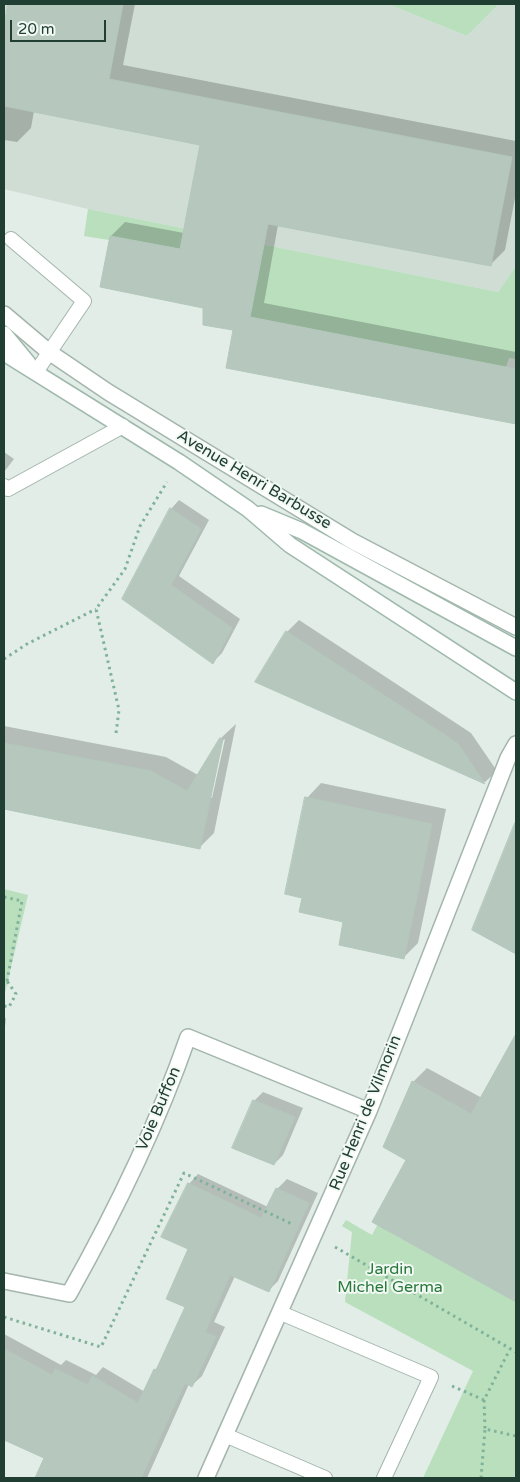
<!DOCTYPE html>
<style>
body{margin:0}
#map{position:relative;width:520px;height:1482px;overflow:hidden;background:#e1ede6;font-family:"Varela Round",sans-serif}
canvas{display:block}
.frame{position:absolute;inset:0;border:5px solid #203f32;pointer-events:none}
.scale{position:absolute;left:10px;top:20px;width:96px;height:22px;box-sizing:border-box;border:2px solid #203f32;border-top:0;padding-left:6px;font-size:15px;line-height:18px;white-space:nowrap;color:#203f32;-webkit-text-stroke:4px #f2f9f4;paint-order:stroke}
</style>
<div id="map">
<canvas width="520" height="1482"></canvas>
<div class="frame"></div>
<div class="scale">20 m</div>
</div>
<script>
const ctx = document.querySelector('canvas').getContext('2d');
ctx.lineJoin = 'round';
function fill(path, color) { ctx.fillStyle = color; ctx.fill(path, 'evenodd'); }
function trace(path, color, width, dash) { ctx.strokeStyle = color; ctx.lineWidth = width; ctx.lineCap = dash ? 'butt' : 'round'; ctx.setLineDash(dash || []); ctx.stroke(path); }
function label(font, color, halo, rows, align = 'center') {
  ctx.font = font + ' "Varela Round",sans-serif'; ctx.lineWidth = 4; ctx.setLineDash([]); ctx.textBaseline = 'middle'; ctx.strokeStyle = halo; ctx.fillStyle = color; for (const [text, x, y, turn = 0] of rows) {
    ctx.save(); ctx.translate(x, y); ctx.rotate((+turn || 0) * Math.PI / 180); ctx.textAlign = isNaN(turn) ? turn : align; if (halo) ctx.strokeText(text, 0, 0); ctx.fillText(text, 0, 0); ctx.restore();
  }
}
const built = new Path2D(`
 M4 4H388L467 36 499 4H516V266L498 292 88 209 4 189Z`);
const green = new Path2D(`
 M388 4H499L467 36Z
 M88 209 498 292 516 266V359L509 358 506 367 250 317 260 264 110 236 109 240 84 236Z
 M4 889 28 895 4 997Z
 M346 1220 372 1235 380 1220 386 1230 516 1302V1478H423L473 1371 345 1302 352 1232 342 1226Z`);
const shadow = new Path2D(`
 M10 4H135L123 65 516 141V193L505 250 490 265 278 225 264 303 516 352V423L227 367 235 329 111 236 125 222 184 233 201 144 34 111 31 128 17 142 4 140V33Z
 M4 452 14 459 4 472Z
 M179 500 209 520 179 576 240 619 222 653 213 662 124 598 171 509Z
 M299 620 471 733 497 771 485 782 257 681 287 632Z
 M236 724 214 833 199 848 4 808V726L166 757 198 775 221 738ZM225 739 212 798 210 797 221 742Z
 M321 783 446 809 418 943 404 957 304 897 307 798Z
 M516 825V953L474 929Z
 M4 1018H6L4 1035Z
 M516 1037V1300L374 1222 408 1160 413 1082 427 1068 482 1098Z
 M263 1092 303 1108 283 1155 274 1164 254 1101Z
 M198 1174 268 1207 277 1189 287 1179 318 1193 278 1281 269 1290 235 1276 214 1322 225 1327 202 1376 192 1385 189 1384 147 1478H37L46 1457 4 1439V1334L61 1365 66 1360 96 1375 103 1367 145 1392 155 1370 161 1364 187 1306 190 1249 189 1184Z`);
const building = new Path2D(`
 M8 4H123L109 79 512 157 491 266 268 224 250 317 516 369V424L226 368 233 330 203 325V308L100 287 110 236 180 249 200 145 4 106V27Z
 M170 508 201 529 171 585 232 628 213 664 122 599Z
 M286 631 451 739 459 745 485 784 255 682Z
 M220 738 223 739 200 849 4 809V743L151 771 187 791Z
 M305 797 432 824 404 959 339 945 343 922 299 912 302 898 285 894Z
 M515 823 516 824V954L472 930Z
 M516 1034V1302L372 1222 406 1160 383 1147 412 1081 471 1114Z
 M253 1100 295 1117 274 1165 232 1148Z
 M188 1183 261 1218 276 1188 309 1203 269 1292 230 1275 205 1332 216 1337 192 1387 185 1383 141 1478H35L44 1458 4 1440V1349L52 1375 55 1369 88 1385 92 1376 138 1403 154 1369 156 1370 185 1307 166 1299 188 1249 161 1237Z`);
const path = new Path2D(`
 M4 659 27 644 96 609
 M116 733 119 710 96 609 125 569 140 526 167 482
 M4 897 22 901 7 981 4 980
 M4 1006 9 1007 16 994 7 981
 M335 1247 516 1352
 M4 1317 101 1347 184 1173 294 1225
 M452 1386 484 1400 510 1349
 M484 1400 485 1429
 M481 1478 485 1429 516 1436`);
const lane = new Path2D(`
 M11 239 84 301 36 372
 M4 486 8 489 123 426
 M281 1313 431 1377 384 1478
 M225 1435 325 1478`);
const street = new Path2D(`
 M4 314 49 352 108 392 352 541 516 627
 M4 1281 69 1294C115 1212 157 1126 188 1037L369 1111
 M206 1478 369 1111 508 758 516 744`);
const secondary = new Path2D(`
 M4 334 28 363
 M4 353 179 462 248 509 290 545 516 692
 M261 514 302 531 516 648`);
const streetNames = [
 ["Avenue Henri Barbusse",254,480,31],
 ["Voie Buffon",159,1109,-67],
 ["Rue Henri de Vilmorin",366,1113,-68]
];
const parkNames = [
 ["Jardin",390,1270],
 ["Michel Germa",390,1288]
];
fill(built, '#cfddd4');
fill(green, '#b9dfbd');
fill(shadow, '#0003');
fill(building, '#b6c8be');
trace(building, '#b3c7bc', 1);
trace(lane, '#a3b5ac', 16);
trace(street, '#a3b5ac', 18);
trace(secondary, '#9fb9ac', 18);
trace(path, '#80b29a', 3, [2.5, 4]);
trace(lane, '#fff', 14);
trace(street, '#fff', 15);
trace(secondary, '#fff', 15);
label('16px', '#203f32', '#f2f9f4', streetNames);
label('16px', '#28783a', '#f2f9f4', parkNames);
</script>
